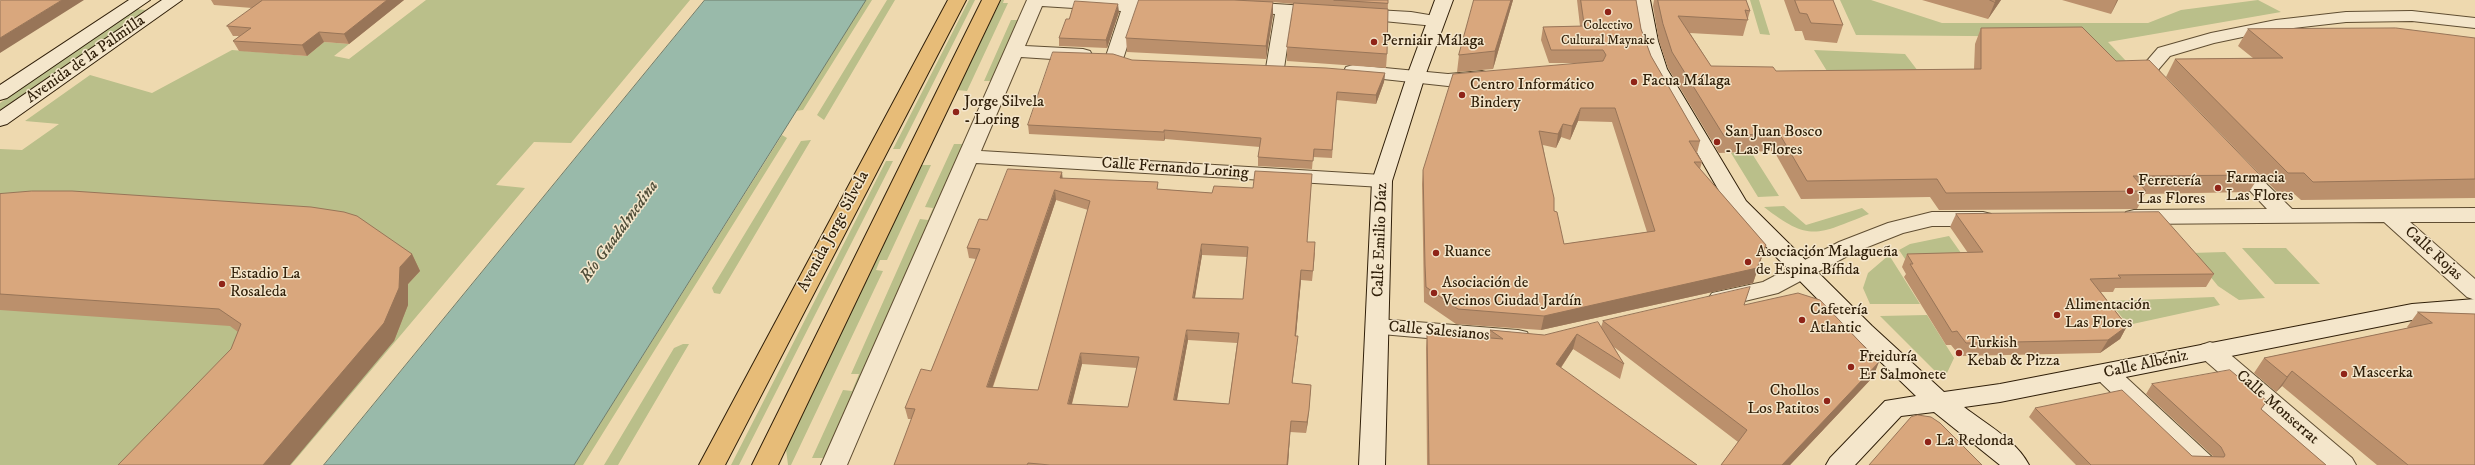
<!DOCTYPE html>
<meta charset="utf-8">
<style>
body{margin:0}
canvas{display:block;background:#eed9af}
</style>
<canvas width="2475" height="465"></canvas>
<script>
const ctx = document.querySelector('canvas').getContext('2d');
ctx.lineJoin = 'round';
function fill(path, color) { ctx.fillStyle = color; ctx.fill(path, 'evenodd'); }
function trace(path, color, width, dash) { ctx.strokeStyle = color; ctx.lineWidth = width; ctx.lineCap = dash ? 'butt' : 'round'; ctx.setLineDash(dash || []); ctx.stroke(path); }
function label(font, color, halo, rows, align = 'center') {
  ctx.font = font + ' "IM FELL DW Pica",serif'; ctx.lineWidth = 3; ctx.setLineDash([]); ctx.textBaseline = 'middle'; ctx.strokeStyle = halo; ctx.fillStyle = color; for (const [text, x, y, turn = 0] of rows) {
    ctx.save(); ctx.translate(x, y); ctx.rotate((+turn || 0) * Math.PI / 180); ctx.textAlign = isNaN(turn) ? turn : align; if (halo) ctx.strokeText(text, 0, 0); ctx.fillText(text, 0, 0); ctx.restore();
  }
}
const green = new Path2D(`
 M426 0H690L571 143 534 142 496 185 525 188 291 465H0V149L22 150 59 124 25 121 90 75 152 93 232 50 307 56 324 42 349 44 334 56 349 59Z
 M866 0H872L803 110 796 111Z
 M887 0H895L824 120 817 115Z
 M969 0H975L900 149H893Z
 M1001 0H1004L1003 3H1008L967 91 957 90Z
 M1750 0H1759L1770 35 1760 34Z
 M1840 0H1871L1942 23H2148L2181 10 2258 0 2281 12 2108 42 2126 61H2105L2081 37 1856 35Z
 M136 9 146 10 0 110V103Z
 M1011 20H1018L993 81H984Z
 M1814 50 1905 54 1921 75 1830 76Z
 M782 135 787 138 583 465H574Z
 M811 140 720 294 714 293 712 288 801 141Z
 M954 144H964L824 458H812L843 390 852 391 859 374H851L920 219 928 220 933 208 925 207Z
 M1751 152 1779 196 1758 197 1731 153Z
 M886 161H893L739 465H731Z
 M921 165H931L887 260H880L876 270 883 271 791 465H788L786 449 789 442Z
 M1784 206 1806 225 1862 208 1869 214C1818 234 1810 243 1764 207Z
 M1949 236 1966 260 1907 262 1899 250 1910 244Z
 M2242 248H2286L2320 284H2275Z
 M2225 252 2265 298 2239 300 2218 286 2191 253Z
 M1889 255 1920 304H1870L1863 288 1868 273Z
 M2214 297 2220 305 2128 325 2109 301Z
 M1927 315 1954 358 1947 373 1934 370 1880 316Z
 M683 344H689L618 465H604L674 348Z`);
const water = new Path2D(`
 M705 0H866L574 465H324Z`);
const street = new Path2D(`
 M1027 0H1173L1175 3 1172 7C1161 9 1150 7 1139 10L1124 56 1122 60H1108L1106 56 1121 11 1042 6 1025 46 1083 49 1090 51 1092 55 1090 59 1083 61 1021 57 981 151 1382 175 1389 177 1392 181 1389 185 1382 187 976 163 847 465H821Z
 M1244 2 1322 7 1328 8 1331 12 1328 16 1292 15 1284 68 1282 72H1268L1266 68 1275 14 1238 11 1235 7 1238 3Z
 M1358 9 1411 12 1441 17 1444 21 1441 25 1435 26 1352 18 1349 14 1352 10Z
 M2412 11 2475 18V28L2412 21 2346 22 2276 30 2214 43 2170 56 2158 70 2170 87 2167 91H2153L2139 70 2158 48 2211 33 2276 20 2346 12Z
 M1353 65 1448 74 1482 71 1489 73 1491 77 1489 81 1448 86 1346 75 1344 71 1346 67Z
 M2233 156 2240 158 2292 209 2475 208V222H2410L2475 279V300L2467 297 2384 222 2134 224 2126 222 2123 217 2126 212 2134 210 2267 209 2223 162 2226 158Z
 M1932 212H1983L1991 214 1994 219 1991 224 1983 226H1932L1903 233 1855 252 1778 293 1720 307 1712 305 1708 299 1712 293 1763 282 1839 242 1888 223Z
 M1378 319 1518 330 1527 332 1530 338 1527 344 1518 346 1370 333 1366 327 1370 321Z
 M2210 342 2219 345 2352 458 2356 465H2325L2201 357 2198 351 2201 345Z
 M2106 364 2115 367 2213 458 2217 465H2187L2097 379 2094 373 2097 367Z`);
const secondary = new Path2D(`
 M129 0H150L7 98 0 100V85Z
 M162 0H182L7 124 0 126V111Z
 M1435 0H1453L1425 76 1392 181 1385 465H1359L1372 181 1407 76Z
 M1632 0H1650L1658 41 1667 69 1746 201 1872 326 1944 392 2000 384 2412 304 2475 299V315L2412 320 2000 402 1964 407C1986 424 2016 440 2029 465H2000L1934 412 1901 416 1855 465H1826L1830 458 1885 401 1916 396 1856 338 1730 210 1649 69 1640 41Z`);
const primary = new Path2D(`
 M948 0H966L725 465H699Z
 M982 0H1000L778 465H752Z`);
const wall = new Path2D(`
 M211 0H404L349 44 324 42 307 56 239 51 233 41 239 36H233L227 26 252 8 214 5Z
 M1139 0H1388L1387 54 1386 68 1287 61V47L1294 4 1273 2V15L1266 59 1127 52 1126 38Z
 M1474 0H1513L1493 69 1457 72 1459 55Z
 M1577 0H1636L1641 29 1651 56 1700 141 1697 153 1702 162 1700 169 1766 245 1753 283 1541 330 1456 324 1424 302 1422 184 1423 170 1580 63H1549L1541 40 1543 27 1580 26ZM1578 121 1612 122 1647 232 1564 244 1554 211 1543 145 1556 148 1561 137 1570 140Z
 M1654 0H1746L1750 11 1743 36 1690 33 1711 66 1776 71 1974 69 1975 44 1981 28 2116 61 2260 175 2249 192 2145 194 2137 209 1939 210 1930 197 1801 199 1774 151 1719 153 1668 68 1659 41 1653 6Z
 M1784 0H1833L1843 25 1837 43 1805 40 1802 31H1795Z
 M1922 0H2001L1988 19Z
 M2062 0H2118L2111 14Z
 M1119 12 1107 48 1059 46V38L1069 19Z
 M2248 29 2475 38V198L2301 200 2292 192H2277L2166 77 2175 59 2253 58 2238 46Z
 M1132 60 1385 73 1384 82 1376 104 1336 100 1332 158 1313 157 1312 169 1258 166V157L1260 147 1165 139 1164 141 1029 134 1028 125Z
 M1062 172V178L1158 189 1212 193 1253 188 1312 174 1307 242 1315 253 1312 281 1301 280 1296 336 1297 346 1292 383 1308 421 1306 433 1290 432 1288 465H894L912 419H908L905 408 931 371 976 259 969 258 967 248 987 220ZM1056 200 1088 210 1038 390 993 387ZM1202 255 1247 257 1243 299 1195 298ZM1188 340 1237 343 1229 404 1177 400ZM1082 364 1137 368 1128 407 1072 404Z
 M0 194 412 254 420 271 408 284V305L394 341 231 349 238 332 230 326 0 310Z
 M1956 214 2214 274 2206 287 2115 288 2113 292H2101L2127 326 2120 339 2100 353 1960 356 1951 345H1946L1904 277 1906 274 1902 267 1907 254 1968 253 1950 227Z
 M1744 305 1873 377 1790 465H1721L1738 442 1614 347 1624 364 1620 379 1573 349 1561 368 1697 465H1427L1426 348 1427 333 1489 338 1490 330 1544 335 1601 327 1603 321Z
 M2418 312 2475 314V465H2377L2282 386 2276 392 2254 373 2264 358 2408 328 2407 327Z
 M2152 384 2261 409 2326 465H2076L2029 417 2035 408 2192 456 2214 457 2146 394Z`);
const shadedWall = new Path2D(`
 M62 0H84L0 53V38Z
 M387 0H404L349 44 344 34Z
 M1511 0H1513L1493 69 1495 51Z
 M1996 0H2001L1988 19 1995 2Z
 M2117 0H2118L2111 14Z
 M1273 2V15L1266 59V46Z
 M1118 4 1119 12 1107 48 1106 40Z
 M319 32 324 42 307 56 302 45Z
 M1385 73 1384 82 1376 104V95Z
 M1581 108 1578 121 1570 140 1572 126Z
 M1563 124 1561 137 1556 148 1558 134Z
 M1164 130 1165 139 1164 141Z
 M1062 172 1063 182 1060 178Z
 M1055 190 1056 200 989 397 987 387Z
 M1202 244V255L1193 308V298Z
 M1766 245 1753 283 1541 330 1544 316Z
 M412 254 420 271 408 284V305L394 341 290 465H263L400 267Z
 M1301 270V280L1295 346V336Z
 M2127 326 2120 339 2100 353 2108 340Z
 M1187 330 1188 340 1175 410 1174 400Z
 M1577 334 1573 349 1553 379 1556 364Z
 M1298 336 1297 346 1291 394 1292 383Z
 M1081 353 1082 364 1069 414 1068 404Z
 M1879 362 1873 377 1790 465H1782Z
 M2292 371 2282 386 2276 392 2287 377Z
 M1311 385 1308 421 1306 433 1307 422Z
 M1291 421 1288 465H1287Z`);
const building = new Path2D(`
 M1 0H62L0 38V1Z
 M263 0H387L344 34 319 32 302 45 233 41 251 28 227 26Z
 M1139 0H1234L1273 2 1266 46 1126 38Z
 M1334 0H1388V3Z
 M1474 0H1511L1495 51 1459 55Z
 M1581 0H1636L1641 29 1651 56 1700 141H1689L1702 162H1694L1766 245 1757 268 1544 316 1458 309 1426 287 1425 265 1423 170 1453 74 1603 61 1606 55 1603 50H1551L1543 27 1584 26ZM1581 108H1615L1655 231 1564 244 1557 212 1554 211V198L1539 131 1558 134 1563 124 1572 126Z
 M1658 0H1746L1750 11 1745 10 1748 20 1678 16 1711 66 1773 67 1776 71 1981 69V28L2082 27 2116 61 2149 60 2260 175 2133 176 2146 191 1946 193 1937 179 1807 181 1779 133 1724 136 1672 52 1663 24Z
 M1795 0H1833L1843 25 1811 23 1807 14 1800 13Z
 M1990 0H1996L1995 2Z
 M1075 1 1118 4 1106 40 1059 38 1066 19H1069Z
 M1294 3 1388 9 1387 54 1287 47Z
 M2396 28 2475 38V179L2313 182 2304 173H2288L2175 59 2283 58 2248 29Z
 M1053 52 1113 54 1132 60 1326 68 1385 73 1376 95 1337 92 1332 150 1314 149 1313 161 1258 157 1261 138 1164 130V132L1028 125Z
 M1008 169 1062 172 1060 178 1158 182 1157 189 1212 193 1214 186 1253 188 1255 171 1312 174 1307 242H1315L1313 271 1301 270 1295 336H1298L1292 383 1311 385 1309 410 1307 422 1291 421 1287 465H1050L1028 463 1027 465H894L915 409 905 408 921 369 931 371 980 249 967 248 979 219 987 220ZM1055 190 1090 201 1038 390 987 387ZM1202 244 1248 247 1243 299 1193 298ZM1187 330 1239 333 1229 404 1174 400ZM1081 353 1139 357 1128 407 1068 404Z
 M32 191H72L311 207 344 212 357 216 412 254 400 267 399 288 384 323 263 465H118L231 349 241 324 219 309 0 294V194Z
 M2159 212 2214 274 2118 275 2121 278 2090 279 2127 326 2108 340 1966 343 1957 331 1952 332 1910 264H1913L1907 254 1983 252 1956 214Z
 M1750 287 1744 305 1798 293 1820 300 1879 362 1782 465H1721L1747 430 1603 321Z
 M2418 312 2475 314V465H2408L2292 371 2287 377 2264 358 2432 323Z
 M1598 322 1624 364 1577 334 1556 364 1697 465H1429L1427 333 1503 339 1490 330 1544 335Z
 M2230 370 2267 401 2261 409 2326 465H2091L2035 408 2122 390 2192 456 2224 457 2225 455 2221 447 2152 384Z
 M1918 415 1931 417 1940 423 1982 465H1869L1911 417Z`);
const markers = [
 [1608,12,4,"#8f2418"],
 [1374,42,4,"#8f2418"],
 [1634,82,4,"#8f2418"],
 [1462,95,4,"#8f2418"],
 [956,112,4,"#8f2418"],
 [1717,142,4,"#8f2418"],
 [2218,188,4,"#8f2418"],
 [2130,191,4,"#8f2418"],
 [1436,253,4,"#8f2418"],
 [1748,262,4,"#8f2418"],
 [222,284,4,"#8f2418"],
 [1434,293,4,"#8f2418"],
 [2057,315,4,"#8f2418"],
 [1802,320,4,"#8f2418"],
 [1959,353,4,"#8f2418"],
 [1851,367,4,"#8f2418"],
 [2344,374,4,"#8f2418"],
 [1827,401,4,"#8f2418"],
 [1928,442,4,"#8f2418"]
];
const farPoinames = [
 ["Colectivo",1608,26],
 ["Cultural Maynake",1608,41]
];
const poiNames = [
 ["Perniair Málaga",1382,42],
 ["Facua Málaga",1642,82],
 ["Centro Informático",1470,86],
 ["Bindery",1470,104],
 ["Jorge Silvela",964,103],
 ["- Loring",964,121],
 ["San Juan Bosco",1725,133],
 ["- Las Flores",1725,151],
 ["Farmacia",2226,179],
 ["Las Flores",2226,197],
 ["Ferretería",2138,182],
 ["Las Flores",2138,200],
 ["Ruance",1444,253],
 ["Asociación Malagueña",1756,253],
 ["de Espina Bífida",1756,271],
 ["Estadio La",230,275],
 ["Rosaleda",230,293],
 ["Asociación de",1442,284],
 ["Vecinos Ciudad Jardín",1442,302],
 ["Alimentación",2065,306],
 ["Las Flores",2065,324],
 ["Cafetería",1810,311],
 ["Atlantic",1810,329],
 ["Turkish",1967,344],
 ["Kebab & Pizza",1967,362],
 ["Freiduría",1859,358],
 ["Er Salmonete",1859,376],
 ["Mascerka",2352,374],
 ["Chollos",1819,392,"right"],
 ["Los Patitos",1819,410,"right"],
 ["La Redonda",1936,442]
];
const streetNames = [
 ["Avenida de la Palmilla",86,60,-35],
 ["Calle Fernando Loring",1175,169,4],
 ["Avenida Jorge Silvela",834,232,-62],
 ["Calle Emilio Díaz",1381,240,-88],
 ["Calle Rojas",2433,254,42],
 ["Calle Salesianos",1439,332,5],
 ["Calle Albéniz",2146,365,-12],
 ["Calle Monserrat",2277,408,41]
];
const waterNames = [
 ["Río Guadalmedina",620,232,-54]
];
fill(green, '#babf8a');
fill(water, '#99baaa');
trace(water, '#6f7c6a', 1);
trace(street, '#604e32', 2);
trace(secondary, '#301f09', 2);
trace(primary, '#301f09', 2);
fill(street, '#f4e6cb');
fill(secondary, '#f4e6cb');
fill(primary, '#e7bc78');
fill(wall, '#bb906c');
fill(shadedWall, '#987558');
fill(building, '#d9a77d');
trace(building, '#987558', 1);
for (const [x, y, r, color] of markers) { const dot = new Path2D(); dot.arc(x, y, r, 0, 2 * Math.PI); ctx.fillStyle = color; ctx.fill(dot); trace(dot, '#f4e6cb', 1.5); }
label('13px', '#301f09', '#f4e6cb', farPoinames);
label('16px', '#301f09', '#f4e6cb', poiNames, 'left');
label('16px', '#301f09', '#f4e6cb', streetNames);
label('italic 17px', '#504e39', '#f4e6cb', waterNames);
</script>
